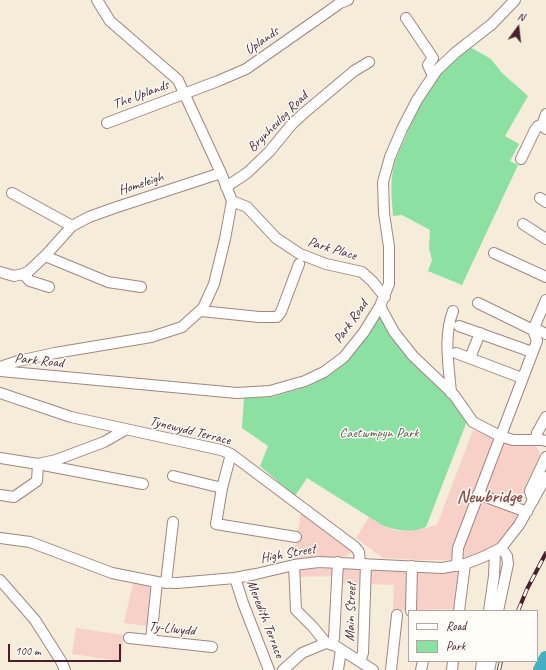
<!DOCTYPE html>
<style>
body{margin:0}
#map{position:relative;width:546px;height:670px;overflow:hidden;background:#f5ecd9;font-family:Caveat,sans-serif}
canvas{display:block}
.legend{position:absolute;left:408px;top:610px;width:130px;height:52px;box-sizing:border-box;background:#fdfcf7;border:1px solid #b5a4a5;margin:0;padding:5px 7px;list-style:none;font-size:12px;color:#4a1f2b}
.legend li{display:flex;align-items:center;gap:8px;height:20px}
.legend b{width:20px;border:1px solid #b5a4a5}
.north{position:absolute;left:498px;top:8px;width:40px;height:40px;-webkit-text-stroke:3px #fdfcf7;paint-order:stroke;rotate:15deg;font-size:11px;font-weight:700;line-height:16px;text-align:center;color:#4a1f2b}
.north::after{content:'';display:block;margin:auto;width:14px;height:18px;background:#4a1f2b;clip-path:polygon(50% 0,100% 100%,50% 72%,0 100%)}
.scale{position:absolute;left:8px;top:644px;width:113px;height:18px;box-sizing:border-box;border:2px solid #4a1f2b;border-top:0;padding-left:5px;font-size:12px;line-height:14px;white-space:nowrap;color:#4a1f2b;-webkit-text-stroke:3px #fdfcf7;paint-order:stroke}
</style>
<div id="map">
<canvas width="546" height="670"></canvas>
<ul class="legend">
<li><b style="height:5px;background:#fff"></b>Road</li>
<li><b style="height:11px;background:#8be0a2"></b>Park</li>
</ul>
<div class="north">N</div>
<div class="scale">100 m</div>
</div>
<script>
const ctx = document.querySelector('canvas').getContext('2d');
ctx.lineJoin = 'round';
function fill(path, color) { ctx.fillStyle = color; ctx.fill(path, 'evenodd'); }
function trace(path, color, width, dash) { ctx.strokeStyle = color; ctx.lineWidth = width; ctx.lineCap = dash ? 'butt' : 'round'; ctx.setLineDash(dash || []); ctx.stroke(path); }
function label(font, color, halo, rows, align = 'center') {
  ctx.font = font + ' Caveat,sans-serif'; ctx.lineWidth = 3; ctx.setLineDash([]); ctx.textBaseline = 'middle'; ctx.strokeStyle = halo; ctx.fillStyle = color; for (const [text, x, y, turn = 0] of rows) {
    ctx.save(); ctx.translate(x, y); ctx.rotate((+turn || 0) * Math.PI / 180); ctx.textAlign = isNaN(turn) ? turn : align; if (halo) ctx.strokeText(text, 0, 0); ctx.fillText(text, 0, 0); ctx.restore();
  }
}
const built = new Path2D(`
 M473 430 496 439 534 444 539 451 540 456 519 504 515 523 510 531 499 542 480 553 468 557 447 560H420L383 558 356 538 369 517 382 525 394 530 401 531 422 529 437 525Z
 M301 513 351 548V553L345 556 331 558 293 560Z
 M467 567 460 611 447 609 393 611 394 585 335 583V576L299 577V570L304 569 333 568Z
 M133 583 150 586 152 590 148 626 124 623Z
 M76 628 124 635 121 661 72 654Z`);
const green = new Path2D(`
 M470 47 491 59 502 73 528 96 505 136 519 144 510 161 518 165 462 285 428 271 432 260 429 248 430 230 402 215 393 216C392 201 390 185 393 170 395 159 401 148 405 138 418 109 440 62 470 47Z
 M383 317 449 396 467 421 426 527C412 533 395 531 382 525L307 478 295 496 260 466 268 446 242 428 244 398 272 397 309 386 330 375 348 359 375 319Z`);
const river = new Path2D(`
 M540 670 546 658`);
const minor = new Path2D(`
 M406 18 433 58 428 65 433 76
 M546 114 542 125 546 129
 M107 123 218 81 246 69 326 13 340 3 348 0
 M521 159 535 130 538 126 542 125
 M226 187 247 173 269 152 292 124 304 113 354 71 369 62
 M12 193 72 226
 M540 198 546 202
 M232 201 247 207 276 238 300 254 326 264 362 272 372 281 385 297
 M523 224 546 239
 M494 253 546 277
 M45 256 108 282 141 287
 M0 272 14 276 23 274 30 281 49 287
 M23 274 29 271 45 256 72 226 89 217 114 208 221 173
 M380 306 394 332 413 356 454 395 473 422 500 436 513 440H542L546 441
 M201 311 259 317H277L281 312 299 264
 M459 326 532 352
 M534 328 546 334
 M533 330 546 300
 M456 353 522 378
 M470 358 480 333
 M0 367 18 361 55 353 151 337 182 327 203 308 214 284 225 239 232 201 221 173 178 80 110 21 97 0
 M0 371 237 393 270 391 305 381 324 372 344 357 364 332 380 306 389 284V247L384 213 383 182 390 157 402 129 417 100 437 70 455 53 492 24 515 0
 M0 393 71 417 221 450 231 454 355 547 359 552 360 564
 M451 393C449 366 443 337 453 311
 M536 440 537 433 546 417
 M0 458 38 464 56 460 104 442 125 430
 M173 476 222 488 231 454
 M222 488 216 524 296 537
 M478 494 527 512
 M0 495 14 497 37 481 38 464 143 484
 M533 501 530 491 546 457
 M0 538 30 542 112 573 157 582 177 583 235 578 256 574 294 565 319 562 442 568 465 564 483 557 501 548 519 525 546 477
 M294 565 296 610 313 627 326 643 334 645 373 670
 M457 566 458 548 537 341 533 330 478 303
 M235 578 243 603 269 670
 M0 580 35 620 61 661 65 670
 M166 583 173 522
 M411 611 412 566
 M459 611 465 564
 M489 611 494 576 495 552
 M498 611 508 564 507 556 501 548
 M129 638 212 647
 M151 640 157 582
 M332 645 334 638 338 562
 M360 661 363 653 366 564
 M283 670 302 653 326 643
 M338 670 341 650
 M391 670 397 615
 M421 670 423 661
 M452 670 453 661
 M481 670 482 661
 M489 670 491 661`);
const rail = new Path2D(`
 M518 611 527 589 546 553
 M499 670 501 661`);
const streetNames = [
 ["Uplands",262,41,-35],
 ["The Uplands",141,95,-21],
 ["Brynheulog Road",278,122,-45],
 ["Homeleigh",141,184,-18],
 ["Park Place",332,249,17],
 ["Park Road",351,322,-55],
 ["Park Road",39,361,6],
 ["Tynewydd Terrace",190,431,14],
 ["High Street",288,554,-10],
 ["Main Street",351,612,-88],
 ["Meredith Terrace",265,619,69],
 ["Ty-Llwydd",172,629,6]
];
const parkNames = [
 ["Caetwmpyn Park",379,433]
];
const districtNames = [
 ["Newbridge",489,497]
];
fill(built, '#f7d1c8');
fill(green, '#8be0a2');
trace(river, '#43afc2', 14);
trace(minor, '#a08682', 12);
trace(minor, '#fff', 10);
trace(rail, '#4a1f2b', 4);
trace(rail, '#fdfcf7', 2.5, [8]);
label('14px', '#4a1f2b', '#fdfcf7', streetNames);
label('14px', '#5e594f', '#fdfcf7', parkNames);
label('bold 18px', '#88514d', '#fdfcf7', districtNames);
</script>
